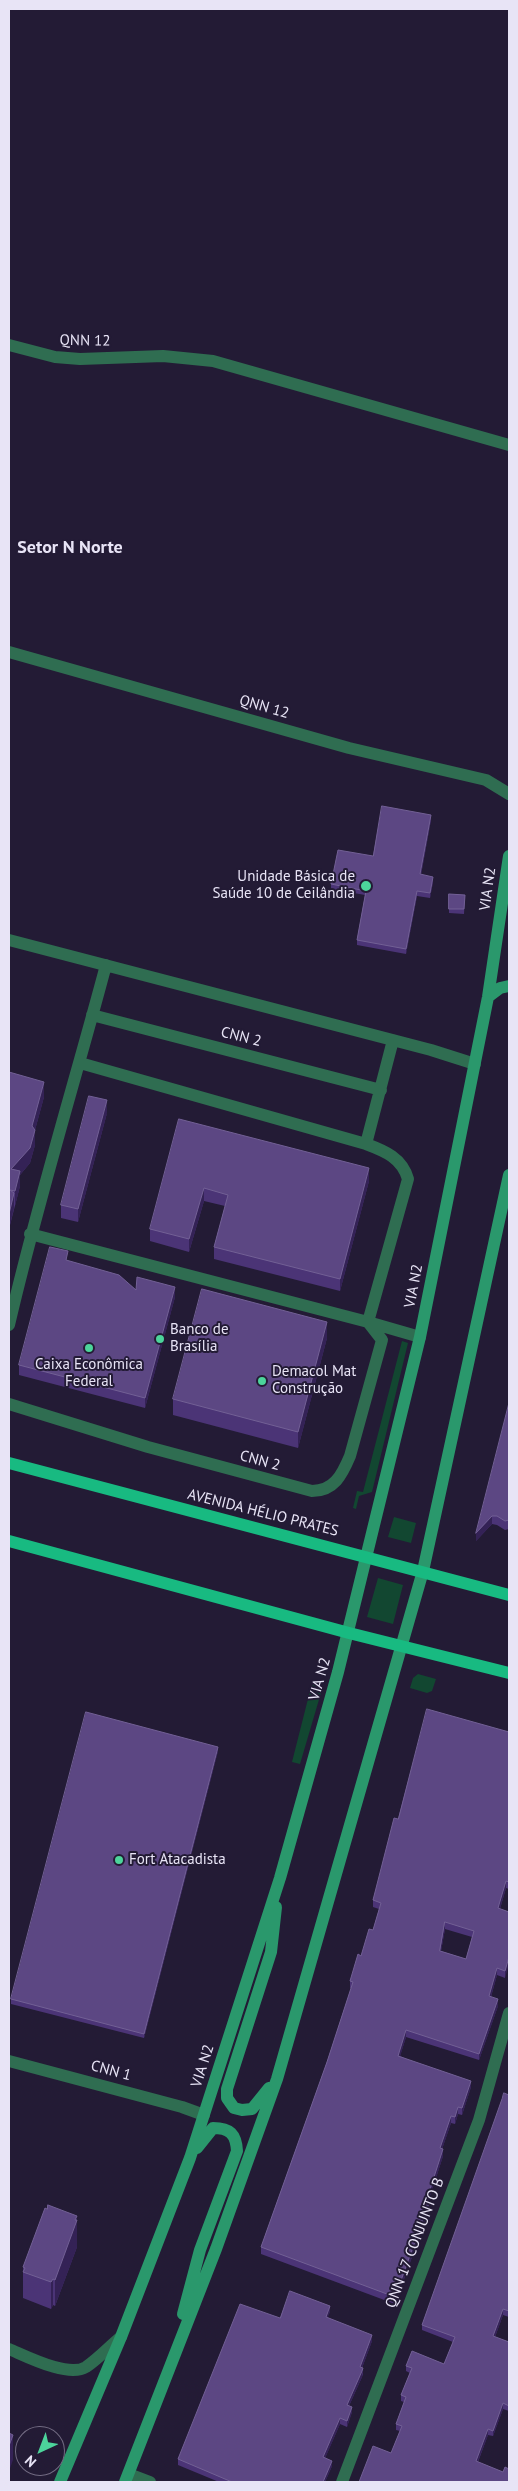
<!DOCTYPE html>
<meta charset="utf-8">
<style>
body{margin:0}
#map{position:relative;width:518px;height:2491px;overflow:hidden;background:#231b35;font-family:"PT Sans",sans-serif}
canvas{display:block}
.frame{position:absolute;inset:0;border:10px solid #e8e4f6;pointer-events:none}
.north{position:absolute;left:15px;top:2426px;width:50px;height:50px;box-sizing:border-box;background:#231b35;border:1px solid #726b82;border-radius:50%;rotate:223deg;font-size:14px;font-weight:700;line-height:20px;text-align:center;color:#e8e4f6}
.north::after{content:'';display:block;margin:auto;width:18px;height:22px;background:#4cd49b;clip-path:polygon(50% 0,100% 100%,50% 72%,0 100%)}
</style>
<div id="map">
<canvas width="518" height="2491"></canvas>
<div class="frame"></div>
<div class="north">N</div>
</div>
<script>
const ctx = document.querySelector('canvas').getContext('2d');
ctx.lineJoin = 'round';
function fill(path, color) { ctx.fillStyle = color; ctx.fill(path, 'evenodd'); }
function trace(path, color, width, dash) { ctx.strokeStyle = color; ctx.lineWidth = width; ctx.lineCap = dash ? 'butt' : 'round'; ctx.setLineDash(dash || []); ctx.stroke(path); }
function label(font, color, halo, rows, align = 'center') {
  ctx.font = font + ' "PT Sans",sans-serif'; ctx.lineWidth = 4; ctx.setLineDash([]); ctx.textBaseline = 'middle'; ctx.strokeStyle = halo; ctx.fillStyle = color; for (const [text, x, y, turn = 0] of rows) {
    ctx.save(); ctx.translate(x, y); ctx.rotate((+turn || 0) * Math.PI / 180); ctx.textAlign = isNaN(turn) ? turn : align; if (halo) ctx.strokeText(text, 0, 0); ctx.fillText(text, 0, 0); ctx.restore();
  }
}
const green = new Path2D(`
 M402 1341 408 1343 372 1492 359 1496 356 1509 353 1508 357 1491 363 1492Z
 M394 1517 416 1523 411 1543 388 1537Z
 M378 1578 403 1585 393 1624 367 1617Z
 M418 1674 436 1679 432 1691 427 1693 410 1688 413 1678Z
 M314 1684 323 1686 300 1764 292 1762 311 1687Z`);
const minor = new Path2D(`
 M9 940 431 1050 475 1064
 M92 1015 381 1090
 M80 1063 366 1144 393 1040
 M30 1234 368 1322 420 1337
 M9 1325C37 1204 74 1085 106 965
 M9 1404 148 1447 312 1491C334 1491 342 1475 350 1456L382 1340 368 1322 408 1179C402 1158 385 1151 366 1144
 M9 2061 182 2107 204 2115
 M129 2474 150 2482
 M342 2482 479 2120 509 2013`);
const tertiary = new Path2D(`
 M9 345 55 357 80 359 163 356 213 361 509 445
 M9 652 349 748 486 780 509 794
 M9 2349C26 2356 68 2378 86 2367 98 2359 110 2346 121 2337`);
const secondary = new Path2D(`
 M488 997 500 988 509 986
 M269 2088 252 2109 242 2110 234 2108 227 2098V2089L271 1952 276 1907
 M183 2314 200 2250 237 2151C236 2134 230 2128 213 2128L197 2148
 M60 2482 121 2337 190 2158 280 1878 338 1672 420 1337 488 997 509 856
 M125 2482 216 2249 277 2079 423 1571 509 1175`);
const primary = new Path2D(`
 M9 1463 509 1595
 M9 1541 349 1633 509 1673`);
const wall = new Path2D(`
 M431 820 421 875 433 882 430 898 417 896 406 954 357 945V940L365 895 331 889V884L373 856Z
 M449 894 465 895 464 914 449 913Z
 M9 1072 44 1097 35 1130V1145L30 1163 20 1175V1186L9 1229Z
 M107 1113 78 1222 61 1218V1205Z
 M179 1119 369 1181 340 1291 214 1259V1247L225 1206 204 1201 189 1252 150 1241V1229Z
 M68 1261 136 1290 175 1297 145 1408 19 1375V1365Z
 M327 1338 298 1448 173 1415V1399Z
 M509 1403V1529L505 1530 497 1525 492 1524 476 1541Z
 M509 1732V1889L506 1888 500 1909 509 1912 505 1978 497 1975 491 1997 498 2006 479 2060 406 2037 400 2056 471 2087 462 2115 458 2114 455 2124 451 2123 442 2149 443 2156 428 2203 429 2210 395 2304 261 2254V2247L327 2062 351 1988H350V1981L373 1930 379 1909 373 1907V1900L398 1819ZM445 1929 472 1937 466 1959 441 1951Z
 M218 1751 144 2038 11 2004V1999Z
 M509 2095V2317L503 2315 495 2337 509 2342V2411L503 2409 493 2436 488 2435 478 2462 509 2482 391 2453 400 2431 396 2430V2424L404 2402 401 2401V2395L410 2373 406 2371V2366L444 2364 453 2342 422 2330V2325Z
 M77 2220V2247L55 2306 53 2305 51 2309 23 2298V2267Z
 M330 2312 327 2317 372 2341 362 2368 363 2374 362 2377 349 2406 352 2412 347 2427 340 2424 325 2458 332 2466 325 2482H219L178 2465V2459L280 2318Z`);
const shadedWall = new Path2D(`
 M431 815V820L420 879V874Z
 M433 877V882L430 898V893Z
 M417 891V896L406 954V949Z
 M44 1082V1097L35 1130V1145L30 1163 20 1175V1186L15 1206V1191L11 1169 32 1126Z
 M107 1100V1113L78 1222V1209Z
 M369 1168V1181L340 1291V1279Z
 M204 1188V1201L189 1252V1239Z
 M14 1193V1208L9 1229V1214Z
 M175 1287V1297L145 1408V1398Z
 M327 1322V1338L298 1448V1432Z
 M492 1516V1524L476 1541V1533Z
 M218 1747V1751L144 2038V2034Z
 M506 1881V1888L498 1915V1908Z
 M445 1922V1929L440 1957V1951Z
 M509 1957V1964L505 1978V1971Z
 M497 1968V1975L489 2003V1996Z
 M498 1999V2006L479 2060V2054Z
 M406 2030V2037L398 2063V2056Z
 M471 2081V2087L462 2115V2108Z
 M458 2107V2114L455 2124V2117Z
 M451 2116V2123L440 2155V2148Z
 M443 2149V2156L426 2209V2202Z
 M429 2203V2210L395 2304V2297Z
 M77 2216V2247L55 2306V2280Z
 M53 2279V2305L51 2309V2282Z
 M330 2306V2312L326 2322V2317Z
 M503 2309V2315L493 2342V2336Z
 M372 2335V2341L360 2373V2367Z
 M363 2368 362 2377 347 2410V2405Z
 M503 2403V2409L493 2436V2431Z
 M352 2407V2412L347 2427V2421Z
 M340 2418V2424L323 2463V2457Z
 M488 2429V2435L476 2466V2461Z
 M13 2435V2460L9 2471V2446Z
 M332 2461V2466L325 2482H323Z`);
const building = new Path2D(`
 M382 806 431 815 420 874 433 877 430 893 417 891 406 949 357 940 366 891 331 884 338 850 373 856Z
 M449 894 465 895 464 909H449Z
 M9 1072 44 1082 32 1126 35 1130 30 1148 11 1169 20 1171 15 1191 10 1190 14 1193 9 1214Z
 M89 1096 107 1100 78 1209 61 1205Z
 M179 1119 369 1168 340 1279 214 1247 228 1195 204 1188 189 1239 150 1229Z
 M50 1247 68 1251 66 1260 119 1275 136 1290 137 1277 175 1287 145 1398 19 1365Z
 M202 1289 327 1322 298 1432 173 1399Z
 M509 1403V1520L505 1521 497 1516H492L476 1533Z
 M427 1709 509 1732V1882L506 1881 498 1908 509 1912V1957L505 1971 497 1968 489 1996 498 1999 479 2054 406 2030 398 2056 471 2081 462 2108 458 2107 455 2117 451 2116 440 2148 443 2149 426 2202 429 2203 395 2297 261 2247 327 2062 353 1982 350 1981 358 1954 361 1956 369 1929 373 1930 381 1903 373 1900 394 1818 398 1819ZM445 1922 474 1931 466 1959 440 1951Z
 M86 1712 218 1747 144 2034 11 1999Z
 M504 2093 509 2095V2311L503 2309 493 2336 509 2342V2406L503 2403 493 2431 488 2429 476 2461 503 2472 505 2467 509 2469V2482H359L373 2446 391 2453 402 2426 396 2424 406 2397 401 2395 412 2368 406 2366 412 2351 444 2364 455 2337 422 2325 502 2099Z
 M48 2205 77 2216 75 2220H77L55 2280 53 2279 51 2282 23 2272 25 2268 23 2267 45 2208 47 2209Z
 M290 2291 330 2306 326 2317 372 2335 360 2367 363 2368 362 2371 347 2405 352 2407 347 2421 340 2418 323 2457 332 2461 323 2482H232L178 2459 240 2304 280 2318Z
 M9 2433 13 2435 9 2446Z`);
const markers = [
 [366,886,6,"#4cd49b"],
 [160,1339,5,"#4cd49b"],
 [89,1348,5,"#4cd49b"],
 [262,1381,5,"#4cd49b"],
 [119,1860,5,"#4cd49b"]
];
const streetNames = [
 ["QNN 12",85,341,1],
 ["QNN 12",264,707,16],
 ["VIA N2",488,889,-82],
 ["CNN 2",241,1037,14],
 ["VIA N2",414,1286,-79],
 ["CNN 2",260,1461,15],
 ["AVENIDA HÉLIO PRATES",263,1513,14],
 ["VIA N2",320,1679,-74],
 ["VIA N2",203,2066,-72],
 ["CNN 1",111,2071,15],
 ["QNN 17 CONJUNTO B",415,2243,-69]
];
const poiNames = [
 ["Unidade Básica de",355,877,"right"],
 ["Saúde 10 de Ceilândia",355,894,"right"],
 ["Banco de",170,1330],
 ["Brasília",170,1347],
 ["Caixa Econômica",89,1365,"center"],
 ["Federal",89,1382,"center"],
 ["Demacol Mat",272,1372],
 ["Construção",272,1389],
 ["Fort Atacadista",129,1860]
];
const quarterNames = [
 ["Setor N Norte",70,548]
];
fill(green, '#124731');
trace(minor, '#2f6d51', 12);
trace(tertiary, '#2f6d51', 12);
trace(secondary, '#2a986c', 12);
trace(primary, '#18ba81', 12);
fill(wall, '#4b3476');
fill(shadedWall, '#342256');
fill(building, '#5c4783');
trace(building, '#726095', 1);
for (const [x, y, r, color] of markers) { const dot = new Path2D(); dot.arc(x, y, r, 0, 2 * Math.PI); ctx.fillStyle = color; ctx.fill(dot); trace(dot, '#231b35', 2); }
label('15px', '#e8e4f6', '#231b35', streetNames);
label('15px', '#e8e4f6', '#231b35', poiNames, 'left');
label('bold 18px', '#e8e4f6', '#231b35', quarterNames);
</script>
